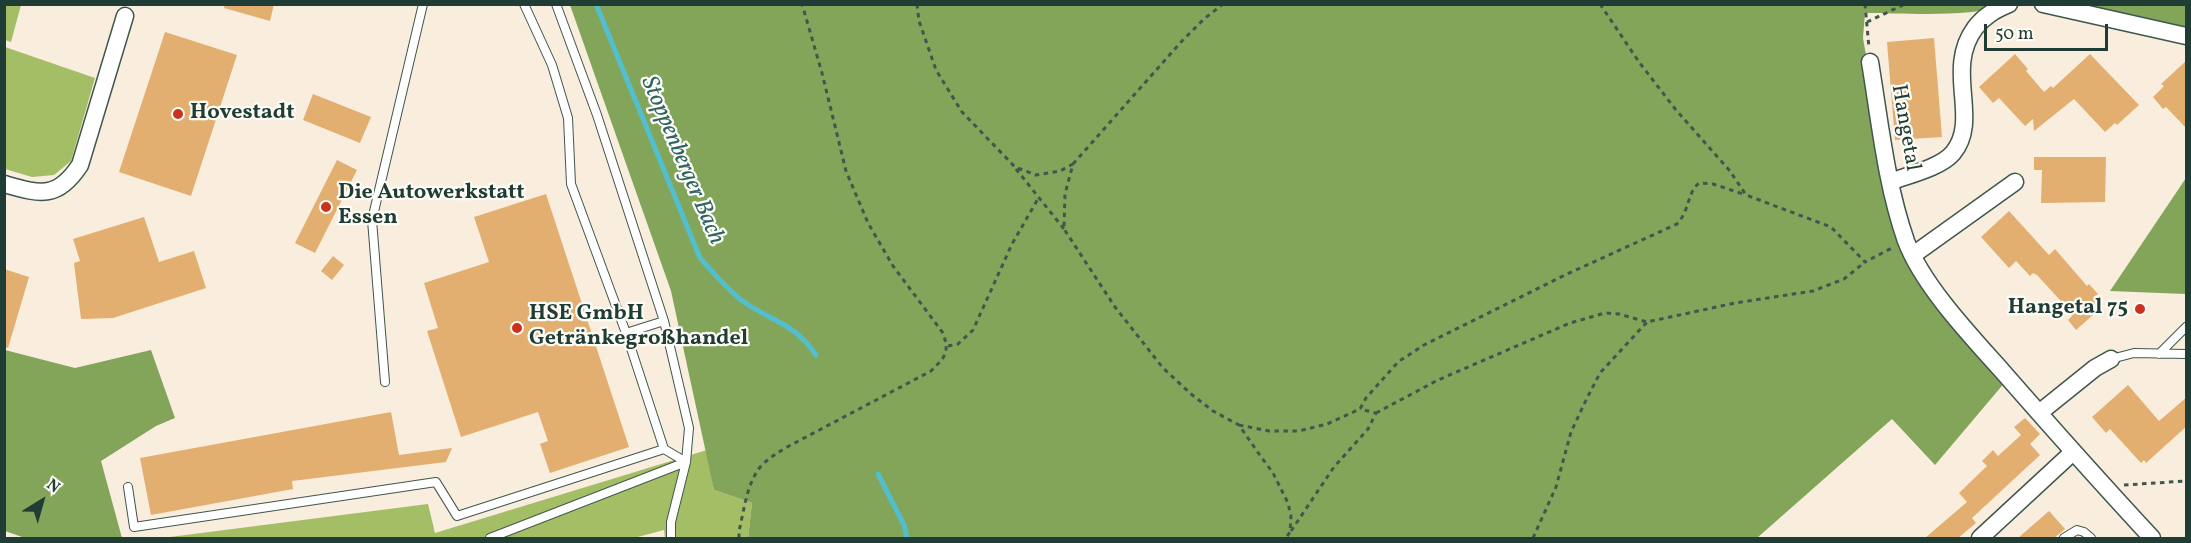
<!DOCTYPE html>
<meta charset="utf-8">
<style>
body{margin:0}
#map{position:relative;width:2191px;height:543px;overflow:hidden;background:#f9eddd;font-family:Vollkorn,serif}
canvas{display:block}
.frame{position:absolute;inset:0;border:6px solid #1f3d34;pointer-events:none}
.north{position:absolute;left:12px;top:471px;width:60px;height:60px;-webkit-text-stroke:4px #fdfcf7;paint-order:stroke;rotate:37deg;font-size:16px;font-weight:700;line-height:24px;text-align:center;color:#1f3d34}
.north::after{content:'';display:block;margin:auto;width:21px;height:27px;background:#1f3d34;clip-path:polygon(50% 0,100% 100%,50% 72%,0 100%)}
.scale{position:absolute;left:1984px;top:24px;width:124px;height:27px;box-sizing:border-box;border:3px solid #1f3d34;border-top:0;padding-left:8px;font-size:18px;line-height:21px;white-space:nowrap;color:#1f3d34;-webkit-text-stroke:4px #fdfcf7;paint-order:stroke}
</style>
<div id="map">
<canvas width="2191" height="543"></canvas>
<div class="frame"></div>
<div class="north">N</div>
<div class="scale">50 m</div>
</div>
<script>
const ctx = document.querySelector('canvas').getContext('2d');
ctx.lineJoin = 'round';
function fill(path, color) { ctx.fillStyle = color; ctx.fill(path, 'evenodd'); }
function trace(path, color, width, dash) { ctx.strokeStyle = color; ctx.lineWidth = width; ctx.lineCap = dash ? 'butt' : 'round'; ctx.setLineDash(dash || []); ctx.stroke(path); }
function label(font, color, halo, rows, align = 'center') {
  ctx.font = font + ' Vollkorn,serif'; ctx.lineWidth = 4.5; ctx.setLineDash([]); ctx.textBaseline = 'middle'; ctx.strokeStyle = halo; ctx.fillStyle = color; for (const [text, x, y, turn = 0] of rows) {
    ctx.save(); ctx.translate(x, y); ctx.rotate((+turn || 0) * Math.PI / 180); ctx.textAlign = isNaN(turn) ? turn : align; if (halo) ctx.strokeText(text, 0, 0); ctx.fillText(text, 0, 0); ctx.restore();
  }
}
const green = new Path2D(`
 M4 5H21L11 42 5 40Z
 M5 47 95 78 71 161 54 175 32 177 5 169Z
 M707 450 714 490 752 503 748 538H665L664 530 634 538H162L428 504 435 533Z`);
const forest = new Path2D(`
 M570 5H2007C1968 18 1907 13 1865 13L1863 38 1888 181 1902 240 2006 381 1935 465 1892 419 1757 538H748L752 503 714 490 671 291Z
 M2046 5H2186V34Z
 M2186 178V294L2110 291Z
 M5 350 75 368 151 350 175 418 156 426 101 461 122 538H25L5 531Z`);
const stream = new Path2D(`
 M596 4 700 258C714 273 727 290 744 302 773 322 794 323 816 355
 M878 474 904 525 907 538`);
const building = new Path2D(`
 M225 4H274L270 21 224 8Z
 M165 32 237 55 191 196 119 172Z
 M1934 38 1942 137 1895 140 1887 42Z
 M2015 54 2028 69 2026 71 2044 92 2051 86 2053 88 2090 54 2139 105 2117 125 2115 123 2105 132 2074 99 2034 131 2033 119 2025 126 1999 98 1993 103 1979 87Z
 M2187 60V129L2166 107 2163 109 2153 97 2164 86 2161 84Z
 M313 94 371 117 360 143 303 120Z
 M2034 157H2106L2105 202 2041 203 2042 170H2034Z
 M337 160 357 170 315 253 295 243Z
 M546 194 629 447 550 473 540 444 548 441 538 412 461 437 427 331 438 328 424 283 489 262 474 217Z
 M2009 211 2049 255 2055 249 2087 286 2089 284 2098 294 2093 298 2102 307 2076 330 2068 320 2072 316 2068 312 2069 310 2037 275 2033 273 2030 276 2016 261 2009 268 1981 237Z
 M144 217 159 262 194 251 206 288 113 318 81 319 74 263 80 261 73 239Z
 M333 256 344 265 332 280 321 271Z
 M4 269 29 277 8 348 4 347Z
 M2128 385 2159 421 2187 397V426L2146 463 2144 460 2141 463 2110 429 2106 433 2092 417Z
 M391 412 399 455 452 448 446 462 292 481 293 489 151 515 140 458Z
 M2025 418 2040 434 2030 444 2040 455 1972 518 1976 523 1958 538H1925L1967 502 1959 493 1987 466 1982 461 1993 450 1998 456 2021 435 2014 427Z
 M2049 511 2065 529 2054 538H2018Z`);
const path = new Path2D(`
 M917 4 919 21 936 70 962 112 1015 167 1036 175 1060 171 1073 164 1065 194 1064 229 1115 307 1163 368 1191 394 1213 411 1239 425 1259 454 1273 473 1288 503 1291 516 1290 532 1286 538
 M1600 4 1639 62 1676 110 1730 171 1746 195 1831 227 1865 262 1892 248
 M1865 4 1869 48
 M1867 22 1905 4
 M1073 164 1181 42 1204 19 1223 4
 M1016 169 1064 229
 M948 346 958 344 973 330 1012 244 1039 197
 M1376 413 1438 380 1570 323 1605 313 1619 314 1647 322 1735 303 1813 291 1844 279 1865 262
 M1239 425 1269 431H1299L1327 424 1360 409 1366 398 1398 362 1424 345 1565 275 1677 224C1690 210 1687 193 1699 183L1713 184 1746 195
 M2124 485 2186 481
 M1291 531 1334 467 1368 429 1376 413 1360 409
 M739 538V531C744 511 747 481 762 465 770 457 779 452 789 446L931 371C945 357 950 353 943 333L893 266 868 223 846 171 822 73 802 4
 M1533 538 1556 487 1571 432 1587 398 1600 373 1647 322`);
const lane = new Path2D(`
 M524 4 552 65 568 118 571 184 626 333 664 449 686 462
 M556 4 597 115 664 321 689 428 686 462 671 522V538
 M626 333 664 321
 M2159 354 2186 327
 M2111 359 2134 353 2186 354
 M385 382 372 220 423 4
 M128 487 134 527 436 482 457 516 664 449
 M490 538 686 462
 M2064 538 2077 530 2084 532 2091 538`);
const street = new Path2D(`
 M2043 4 2186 36
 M1870 62C1880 122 1886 184 1906 241 1923 286 1971 336 2003 372 2052 428 2102 484 2152 538
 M1890 182C1908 175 1940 168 1953 153 1981 119 1944 70 1975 28 1984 16 1995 10 2009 4
 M4 184C40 194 57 200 80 165L125 16
 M1913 255 2015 182
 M2039 413 2095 368 2111 359
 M1980 538 2073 452`);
const markers = [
 [178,114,6,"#c8321e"],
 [326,207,6,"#c8321e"],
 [2140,309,6,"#c8321e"],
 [517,328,6,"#c8321e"]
];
const poiNames = [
 ["Hovestadt",190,114],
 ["Die Autowerkstatt",338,194],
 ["Essen",338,219],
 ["Hangetal 75",2128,309,"right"],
 ["HSE GmbH",529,315],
 ["Getränkegroßhandel",529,340]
];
const streetNames = [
 ["Hangetal",1904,128,80]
];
const waterNames = [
 ["Stoppenberger Bach",681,161,67]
];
fill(green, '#a4be65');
fill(forest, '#83a55a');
trace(stream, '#53bfce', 5);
fill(building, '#e3af70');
trace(lane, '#40574d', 10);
trace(street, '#40574d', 19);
trace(path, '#40574d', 3, [4.5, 4.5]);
trace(lane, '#fff', 8);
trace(street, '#fff', 16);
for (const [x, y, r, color] of markers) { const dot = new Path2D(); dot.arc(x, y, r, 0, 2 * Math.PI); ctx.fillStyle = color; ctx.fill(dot); trace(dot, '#fdfcf7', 2); }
label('bold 22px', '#1f3d34', '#fdfcf7', poiNames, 'left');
label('22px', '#1f3d34', '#fdfcf7', streetNames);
label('italic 24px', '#2f6462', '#fdfcf7', waterNames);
</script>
